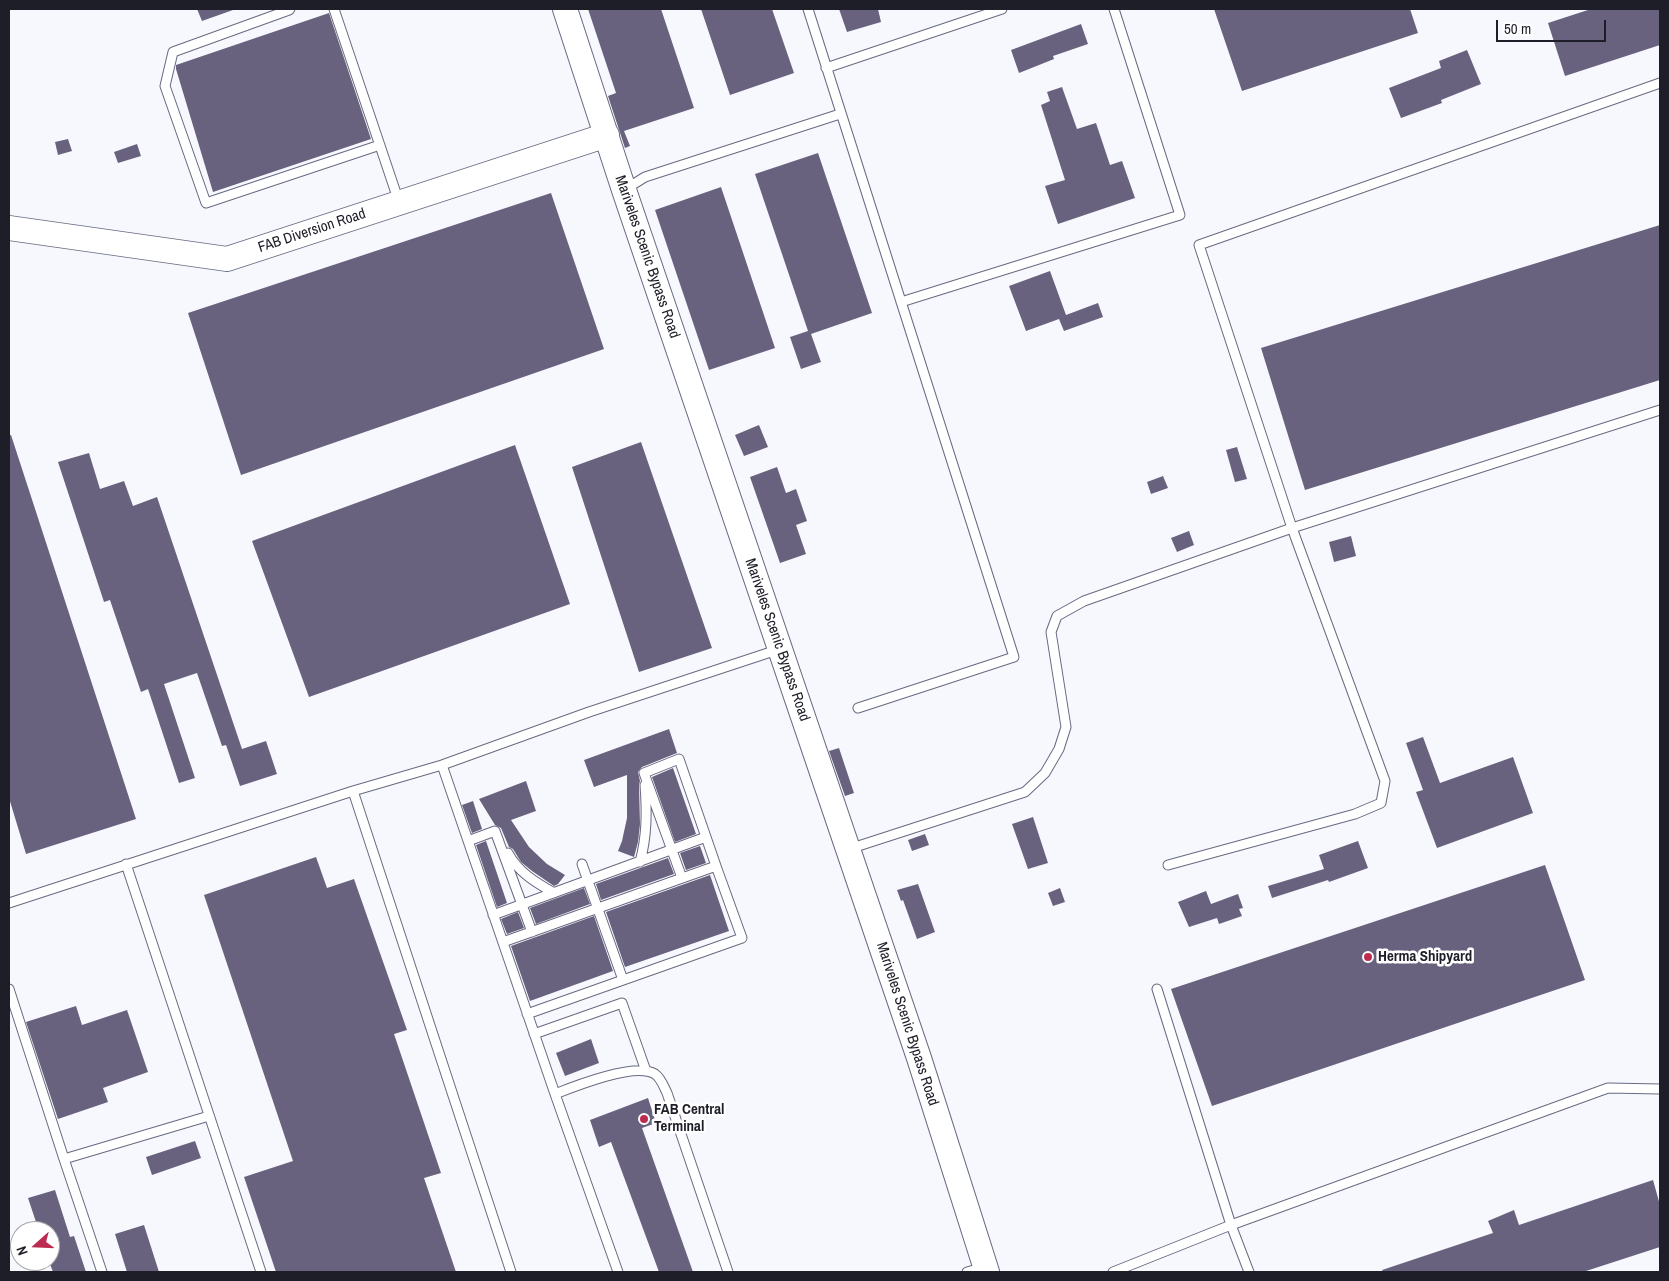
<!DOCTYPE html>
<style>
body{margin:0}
#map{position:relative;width:1669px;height:1281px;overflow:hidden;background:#f7f8fe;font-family:"Archivo Narrow",sans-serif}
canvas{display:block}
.frame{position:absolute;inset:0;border:10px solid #1d1e28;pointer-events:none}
.north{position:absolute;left:10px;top:1221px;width:50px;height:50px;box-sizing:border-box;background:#fff;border:1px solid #a5a5a9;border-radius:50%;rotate:250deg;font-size:14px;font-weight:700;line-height:20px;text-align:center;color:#1d1e28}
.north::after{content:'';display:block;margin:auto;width:18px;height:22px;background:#bc2c51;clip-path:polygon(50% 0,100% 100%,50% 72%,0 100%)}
.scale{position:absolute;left:1496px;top:20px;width:110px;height:22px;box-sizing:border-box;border:2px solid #1d1e28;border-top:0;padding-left:6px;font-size:15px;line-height:18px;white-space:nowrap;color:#1d1e28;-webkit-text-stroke:4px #fff;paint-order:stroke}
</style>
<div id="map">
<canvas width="1669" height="1281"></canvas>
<div class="frame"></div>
<div class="north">N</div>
<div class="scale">50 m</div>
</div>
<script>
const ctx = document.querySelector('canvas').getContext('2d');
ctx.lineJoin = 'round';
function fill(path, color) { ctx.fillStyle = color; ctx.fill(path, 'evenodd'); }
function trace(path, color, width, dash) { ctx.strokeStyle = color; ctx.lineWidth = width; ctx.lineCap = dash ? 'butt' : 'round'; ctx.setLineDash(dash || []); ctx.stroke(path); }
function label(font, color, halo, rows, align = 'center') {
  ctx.font = font + ' "Archivo Narrow",sans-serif'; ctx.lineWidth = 5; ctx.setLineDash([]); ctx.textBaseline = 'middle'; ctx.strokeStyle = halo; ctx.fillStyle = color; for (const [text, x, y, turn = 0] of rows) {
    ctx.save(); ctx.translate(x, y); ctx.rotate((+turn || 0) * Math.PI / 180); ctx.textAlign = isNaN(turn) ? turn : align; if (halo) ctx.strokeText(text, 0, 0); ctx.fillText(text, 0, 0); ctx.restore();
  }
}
const building = new Path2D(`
 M197 9H233V10L202 21Z
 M588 9H661L694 108 624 131 630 146 625 148 608 96 616 93Z
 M701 9H772L794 73 730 95Z
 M839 9H878L881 22 847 32Z
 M1214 9H1410L1418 33 1242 91Z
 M1591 9H1660V45L1565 76 1548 23Z
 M329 13 371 139 213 192 176 69V65Z
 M1081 24 1088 44 1053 56 1054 59 1019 73 1011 50Z
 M1467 50 1481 84 1441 100 1442 103 1401 118 1389 88 1441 68 1439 61Z
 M1062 87 1077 129 1096 123 1110 165 1122 161 1135 198 1058 224 1045 186 1065 180 1041 105 1050 101 1047 92Z
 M68 139 72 151 58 155 55 142Z
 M137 144 141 156 118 163 114 152Z
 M818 153 872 313 811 334 821 362 801 369 790 337 808 331 755 174Z
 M721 187 775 348 709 370 655 210Z
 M551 193 604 349 241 475 188 313Z
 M1660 225V380L1305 490 1261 348Z
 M1050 271 1066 315 1098 303 1103 317 1064 331 1059 319 1026 331 1009 286Z
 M759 425 768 447 744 456 735 435Z
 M9 435H11L136 819 26 854 9 798Z
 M641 442 712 648 639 672 572 467Z
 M515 445 570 604 309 697 252 541Z
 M1237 447 1247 479 1235 482 1226 450Z
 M89 453 100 489 124 481 133 506 157 497 242 749 266 741 277 774 240 786 226 745 222 746 197 673 164 684 195 778 179 783 148 689 141 692 110 600 104 602 58 462Z
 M777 467 786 493 796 489 807 521 796 525 806 554 780 563 750 477Z
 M1163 476 1168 488 1151 494 1147 482Z
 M1189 531 1194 545 1177 552 1171 538Z
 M1351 536 1356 556 1334 562 1329 542Z
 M669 729 677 753 642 767 638 772 640 781 639 785 640 824 638 842 634 857 618 851 622 841 627 818V775L594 787 584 760Z
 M1423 737 1440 783 1513 757 1533 813 1437 848 1416 792 1423 790 1406 743Z
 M839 748 854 793 845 796 829 751Z
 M673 768 696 834 675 842 652 777Z
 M526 781 536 811 511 820 529 847 547 864 565 875 558 884 554 886 532 871 521 862 513 849 509 847 501 828 495 825 479 799Z
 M473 801 482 829 472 833 462 805Z
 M1033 817 1048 863 1028 869 1012 824Z
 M925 834 929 845 912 851 908 840Z
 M486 841 507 903 497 907 476 845Z
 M1358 841 1368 868 1329 882 1328 880 1272 898 1268 886 1324 869 1319 855Z
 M700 846 706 863 686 870 680 853Z
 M316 857 327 888 354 879 407 1030 394 1034 441 1173 424 1178 456 1272H276L244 1177 293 1161 204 895Z
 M668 858 674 874 601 900 596 884Z
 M1545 865 1585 980 1212 1106 1171 989Z
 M710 875 729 931 625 967 606 912Z
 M918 884 935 932 917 939 903 900 901 901 897 890Z
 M584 888 590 904 536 924 530 908Z
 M1060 888 1065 902 1053 906 1048 893Z
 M1206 891 1211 904 1238 894 1243 908 1239 909 1242 916 1219 924 1217 918 1189 927 1178 902Z
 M518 912 524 928 507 934 501 919Z
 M594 916 613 971 530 1001 511 946Z
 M76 1006 82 1025 127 1010 148 1072 103 1088 108 1102 58 1119 26 1022Z
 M591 1039 599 1063 565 1076 556 1053Z
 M648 1098 656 1123 642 1128 693 1272H659L611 1142 599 1147 590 1120Z
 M195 1141 201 1158 152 1175 146 1157Z
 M1653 1180 1660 1205V1247L1583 1272H1383L1382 1270 1493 1233 1488 1221 1514 1210 1519 1225Z
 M55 1190 70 1237 74 1236 86 1272H53L50 1264V1231H39L28 1198Z
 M144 1225 159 1272H127L115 1234Z`);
const lane = new Path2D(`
 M290 9 289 10 173 52 165 86 206 203 380 145
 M334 9 399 202
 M808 9 1014 657 858 708
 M826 68 1002 9
 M624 190 645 177 840 114
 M901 302 1180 215 1114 9
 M442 765 555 1094 618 1272
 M353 791 511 1272
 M495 831 532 932
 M468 841 495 831
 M849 849 1025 792 1045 773 1059 749 1066 727 1051 632 1057 616 1084 601 1292 528 1199 245 1660 83
 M508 853C518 872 535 882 554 893
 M640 862C647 836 647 812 645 785
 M126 864 261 1272
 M582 864 623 980
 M1168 865 1355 814 1381 803 1385 781 1292 528 1660 410
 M682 878 644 773 679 759 706 837
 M9 903 353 791 442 765 589 712 780 649
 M493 915 706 837 716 866
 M503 942 716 866 742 938 527 1014
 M9 989 64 1159
 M1157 989 1231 1225 1249 1272
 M534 1034 622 1003 646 1071
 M555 1094C575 1086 636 1062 655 1074 661 1078 664 1087 667 1093L728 1272
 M102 1272 64 1159 209 1116
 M967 1272 985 1267
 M1113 1272 1231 1225 1608 1088 1660 1089`);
const secondary = new Path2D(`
 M565 9 624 190 919 1058 987 1272
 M9 228 227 259 607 135`);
const markers = [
 [1368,957,5,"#bc2c51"],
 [644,1119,5,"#bc2c51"]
];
const streetNames = [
 ["FAB Diversion Road",312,231,-18],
 ["Mariveles Scenic Bypass Road",647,257,71],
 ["Mariveles Scenic Bypass Road",777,640,71],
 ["Mariveles Scenic Bypass Road",907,1024,72]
];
const poiNames = [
 ["Herma Shipyard",1378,957],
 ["FAB Central",654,1110],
 ["Terminal",654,1127]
];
fill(building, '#69627e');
trace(lane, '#676a81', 11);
trace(secondary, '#676a81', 26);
trace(lane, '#fff', 9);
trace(secondary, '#fff', 24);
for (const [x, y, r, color] of markers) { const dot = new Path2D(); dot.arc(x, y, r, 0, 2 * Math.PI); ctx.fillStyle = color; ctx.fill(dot); trace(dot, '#fff', 2); }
label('15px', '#1d1e28', '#fff', streetNames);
label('bold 15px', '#1d1e28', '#fff', poiNames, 'left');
</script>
